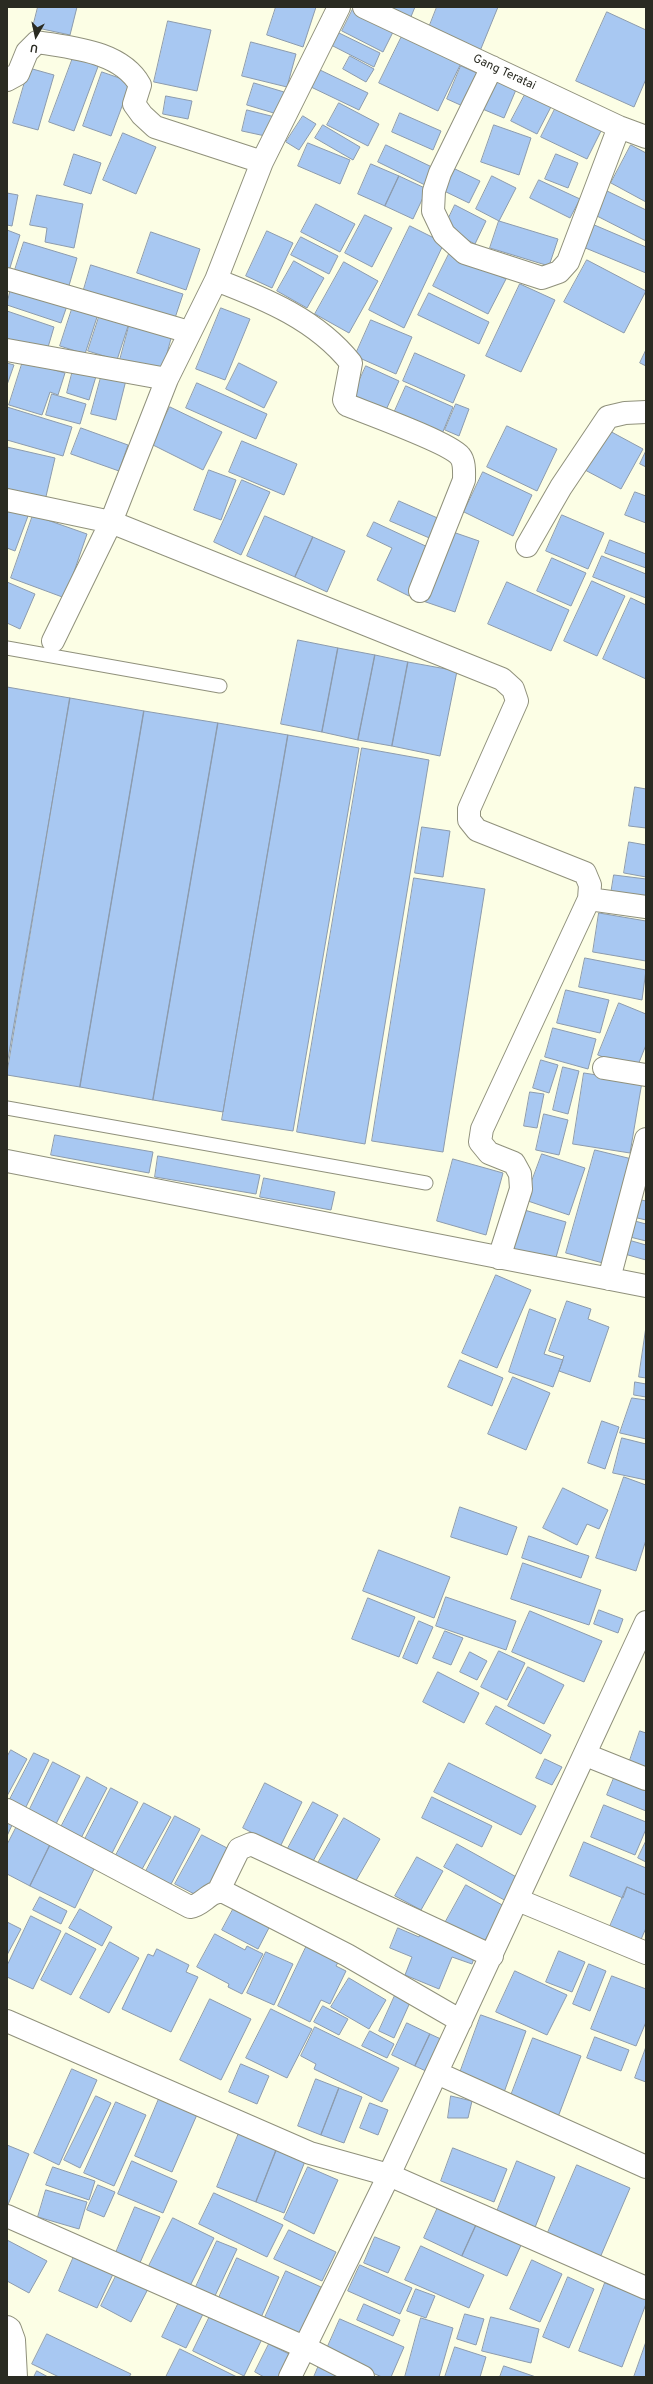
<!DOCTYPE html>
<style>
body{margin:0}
#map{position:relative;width:653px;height:2384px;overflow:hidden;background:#fcfee5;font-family:Overpass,sans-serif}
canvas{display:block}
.frame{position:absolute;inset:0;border:8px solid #2a2b22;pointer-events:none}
.north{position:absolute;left:16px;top:16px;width:40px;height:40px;-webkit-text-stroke:3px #fff;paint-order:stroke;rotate:189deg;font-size:11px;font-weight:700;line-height:16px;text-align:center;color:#2a2b22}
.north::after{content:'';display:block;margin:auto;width:14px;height:18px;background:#2a2b22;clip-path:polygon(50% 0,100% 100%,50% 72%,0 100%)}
</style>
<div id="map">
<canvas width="653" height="2384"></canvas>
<div class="frame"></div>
<div class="north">U</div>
</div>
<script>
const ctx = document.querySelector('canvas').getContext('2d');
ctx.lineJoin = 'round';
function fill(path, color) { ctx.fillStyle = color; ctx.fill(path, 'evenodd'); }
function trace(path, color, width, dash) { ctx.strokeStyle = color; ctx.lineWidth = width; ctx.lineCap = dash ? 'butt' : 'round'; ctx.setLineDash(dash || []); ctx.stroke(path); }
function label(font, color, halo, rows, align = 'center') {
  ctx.font = font + ' Overpass,sans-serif'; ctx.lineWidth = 3; ctx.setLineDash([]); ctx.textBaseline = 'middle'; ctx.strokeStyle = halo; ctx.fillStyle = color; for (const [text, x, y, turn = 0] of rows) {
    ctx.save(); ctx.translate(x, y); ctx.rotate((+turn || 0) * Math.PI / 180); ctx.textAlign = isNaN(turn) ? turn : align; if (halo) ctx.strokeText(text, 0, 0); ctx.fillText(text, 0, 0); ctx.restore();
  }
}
const building = new Path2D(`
 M38 7H77L70 35 33 27Z
 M276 7H316L303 47 267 35Z
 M382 7H415L410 19Z
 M437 7H498L480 51 428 30Z
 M353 9 394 30 383 52 342 31Z
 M607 12 646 30V79L634 107 576 81Z
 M168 21 211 30 197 91 154 82Z
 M337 32 380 53 374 67 331 45Z
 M404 32 463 59 438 111 379 83Z
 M251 42 296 54 287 87 242 76Z
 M74 55 99 64 74 131 49 122Z
 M350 56 374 69 366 82 343 69Z
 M461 66 481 75 467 108 447 99Z
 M29 68 54 75 38 130 13 123Z
 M320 70 368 93 359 110 311 87Z
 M102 72 131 82 111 136 83 126Z
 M494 76 518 85 504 118 480 108Z
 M254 83 284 92 277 114 247 105Z
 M528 89 553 103 537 134 511 121Z
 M166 96 192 101 188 119 163 114Z
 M339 103 379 124 368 146 327 125Z
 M557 105 603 127 587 159 541 137Z
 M247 110 275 117 270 137 242 131Z
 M400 113 441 131 433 150 392 132Z
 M303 116 316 124 299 150 286 142Z
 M323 125 360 147 353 160 315 138Z
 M494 125 531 138 519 175 481 162Z
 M123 133 156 147 136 194 103 180Z
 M308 143 350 160 340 184 298 166Z
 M386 145 434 168 425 185 378 162Z
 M631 145 646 153V202L611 183Z
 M74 154 101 163 91 194 64 185Z
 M556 154 578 163 568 188 545 179Z
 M371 164 399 176 385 206 358 194Z
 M453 168 480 181 469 203 442 190Z
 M399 176 427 189 413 219 385 206Z
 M492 176 516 188 499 221 476 209Z
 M539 180 580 199 570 218 530 198Z
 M607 191 646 210V241L595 215Z
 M7 193 18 195 12 226 7 225Z
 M37 195 83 204 74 248 45 242 47 228 30 225Z
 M316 204 355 224 340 252 301 232Z
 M455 205 486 221 475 244 444 228Z
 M365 215 392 228 372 267 345 253Z
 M499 221 558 239 549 266 490 248Z
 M592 224 646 247V273L583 247Z
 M410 226 444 243 404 328 369 310Z
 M7 230 20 235 9 271 7 270Z
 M267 231 293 243 272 288 246 276Z
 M151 232 200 249 186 290 137 273Z
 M301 237 338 256 329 274 291 255Z
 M24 242 77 258 68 289 14 273Z
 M450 252 506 279 488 314 433 286Z
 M587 260 646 291 624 333 564 302Z
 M294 261 324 278 307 308 277 291Z
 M344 262 378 281 349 333 315 314Z
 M91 265 183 294 173 324 82 296Z
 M12 284 68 303 61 323 7 305Z
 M520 284 555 300 521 372 486 356Z
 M429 293 489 322 479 344 418 315Z
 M73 306 98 314 85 354 60 346Z
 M221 308 250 319 225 380 196 369Z
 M7 311 54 327 46 354 7 341Z
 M100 314 129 323 117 360 88 351Z
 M131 319 173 331 162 372 120 360Z
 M371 320 412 337 396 374 355 356Z
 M646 350V366L640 363Z
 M415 353 465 375 453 403 403 381Z
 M23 361 65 373 58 395 50 392 42 415 9 405Z
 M7 363 14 365 7 385Z
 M239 363 277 382 264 408 226 389Z
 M74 366 97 373 89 400 67 393Z
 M366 366 399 381 386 410 353 395Z
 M103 370 127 376 116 420 91 414Z
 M197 383 267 414 256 439 186 408Z
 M406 386 453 407 442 434 394 413Z
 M52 394 86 404 80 424 46 415Z
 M456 404 469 409 459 436 445 430Z
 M7 407 72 427 63 456 7 440Z
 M170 407 222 432 203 470 151 444Z
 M507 426 557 449 537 491 487 467Z
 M81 428 128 445 119 471 71 454Z
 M606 429 643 449 621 489 585 470Z
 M242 441 297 464 284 495 229 472Z
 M7 447 55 458 44 505 7 496Z
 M646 451V467L640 464Z
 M209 470 236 480 221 520 194 510Z
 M483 472 532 495 513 536 464 512Z
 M242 480 270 492 241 555 214 542Z
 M635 492 646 496V523L625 515Z
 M399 501 442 520 434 540 390 521Z
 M7 508 28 516 15 551 7 548Z
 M33 515 87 534 65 598 11 578Z
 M562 515 604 533 588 569 546 551Z
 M265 516 313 537 295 577 247 556Z
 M374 522 432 549 409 596 377 580 392 548 367 536Z
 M447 530 479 541 455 612 423 601Z
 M313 537 345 551 327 592 295 577Z
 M610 540 646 554V568L605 553Z
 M602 556 646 574V598L593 577Z
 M552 558 586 573 571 606 537 591Z
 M592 581 625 596 597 656 564 641Z
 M7 582 35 594 20 629 7 623Z
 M507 582 569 610 551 651 488 624Z
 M631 598 646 605V679L603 659Z
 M298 640 338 648 322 732 281 724Z
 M338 648 375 655 358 740 322 732Z
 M375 655 408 662 392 746 358 740Z
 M408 662 457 671 440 756 392 746Z
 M7 687 70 698 7 1065Z
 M70 698 144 711 80 1087 7 1075Z
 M144 711 218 723 153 1100 80 1087Z
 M218 723 288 735 223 1112 153 1100Z
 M288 735 359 748 293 1131 222 1120Z
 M362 748 429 760 365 1144 297 1132Z
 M635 787 646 789V828L629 826Z
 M422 827 450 831 443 877 415 873Z
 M629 842 646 845V877L624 873Z
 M614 875 646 879V905L610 900Z
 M414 878 485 889 443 1152 372 1141Z
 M599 913 646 921V961L593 952Z
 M585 958 646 970 642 1000 579 987Z
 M566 990 609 1000 600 1033 557 1023Z
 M619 1003 646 1014V1045L636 1070 598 1055Z
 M553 1028 596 1039 588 1069 545 1057Z
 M541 1060 558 1065 549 1093 533 1088Z
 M563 1067 579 1071 568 1114 553 1110Z
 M584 1073 642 1082 630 1153 573 1144Z
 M530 1092 544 1094 537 1128 524 1126Z
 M544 1114 568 1120 559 1155 536 1150Z
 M55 1135 153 1152 149 1173 51 1155Z
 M595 1150 632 1159 603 1263 566 1253Z
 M542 1154 585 1168 569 1215 525 1200Z
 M158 1156 260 1175 256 1194 155 1177Z
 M453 1159 503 1173 486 1235 437 1221Z
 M264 1178 335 1192 331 1210 260 1197Z
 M637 1199 646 1201V1220L633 1217Z
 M521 1209 566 1222 555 1261 510 1249Z
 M631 1220 646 1224V1241L626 1236Z
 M625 1239 646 1245V1260L621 1253Z
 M496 1275 531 1290 497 1368 462 1353Z
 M567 1301 591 1309 588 1319 609 1327 590 1382 559 1371 564 1356 549 1351Z
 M530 1309 556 1319 544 1354 563 1360 553 1387 509 1372Z
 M646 1327V1378L639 1377Z
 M460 1360 503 1378 492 1406 448 1387Z
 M513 1377 550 1393 526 1450 488 1434Z
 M635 1382 646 1384V1397L634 1395Z
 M632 1398 646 1400V1439L620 1433Z
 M602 1421 619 1427 605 1469 588 1463Z
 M622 1438 646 1444V1480L613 1473Z
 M624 1477 646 1485V1540L636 1571 596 1558Z
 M563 1488 608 1510 599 1529 587 1524 577 1545 543 1528Z
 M460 1507 517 1527 507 1555 451 1537Z
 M529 1536 589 1556 581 1578 522 1558Z
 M379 1550 450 1577 434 1618 363 1591Z
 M523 1563 601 1590 589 1625 511 1599Z
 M446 1597 516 1621 506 1650 436 1626Z
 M368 1598 415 1617 399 1657 352 1639Z
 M599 1610 623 1619 618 1633 594 1624Z
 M530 1611 602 1641 584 1682 512 1652Z
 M419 1621 433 1627 417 1664 403 1658Z
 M445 1631 463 1638 451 1665 433 1658Z
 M499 1651 525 1663 507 1700 481 1687Z
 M470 1652 487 1661 477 1680 460 1672Z
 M528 1667 564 1685 544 1724 508 1706Z
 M438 1672 479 1693 464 1723 423 1702Z
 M496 1706 551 1735 541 1754 486 1724Z
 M640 1731 646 1733V1772L628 1766Z
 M11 1750 27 1759 7 1796V1757Z
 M34 1753 49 1760 23 1813 7 1805Z
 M545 1759 562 1767 552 1785 536 1778Z
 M53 1762 80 1776 54 1828 27 1815Z
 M449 1763 536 1806 521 1835 434 1792Z
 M616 1773 646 1785V1811L607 1795Z
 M87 1777 107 1788 79 1842 59 1831Z
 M265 1783 302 1802 280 1847 243 1828Z
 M111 1788 138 1802 109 1859 82 1845Z
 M432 1797 492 1826 482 1847 422 1818Z
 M313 1802 338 1815 311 1865 286 1852Z
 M144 1803 171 1817 141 1871 115 1857Z
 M604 1805 646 1822V1829L635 1855 591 1837Z
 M175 1816 200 1829 170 1886 145 1873Z
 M344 1818 380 1839 354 1884 318 1863Z
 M7 1821 13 1823 7 1836Z
 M17 1826 51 1843 30 1886 7 1874V1845Z
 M202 1835 229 1849 202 1898 175 1884Z
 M646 1841V1862L638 1858Z
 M584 1842 646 1868V1895L627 1887 623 1898 570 1876Z
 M51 1843 96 1865 75 1908 30 1886Z
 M457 1844 520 1879 508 1902 444 1867Z
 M417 1857 443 1871 421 1910 395 1896Z
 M466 1885 504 1906 483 1944 445 1923Z
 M627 1887 646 1895V1928L639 1944 608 1931Z
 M40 1897 67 1911 61 1924 33 1910Z
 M236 1904 272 1922 258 1949 222 1930Z
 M80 1909 112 1927 102 1946 69 1928Z
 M31 1916 61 1931 33 1989 7 1977V1966Z
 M7 1922 21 1929 7 1955Z
 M398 1928 419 1937 421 1931 476 1953 472 1964 452 1957 439 1989 405 1975 412 1957 390 1948Z
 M66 1933 96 1949 71 1995 41 1980Z
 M215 1934 245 1950 247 1946 263 1954 242 1994 228 1987 229 1984 197 1967Z
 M309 1941 341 1957 336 1966 346 1971 330 2004 321 2000 310 2022 278 2006Z
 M110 1942 139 1958 109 2013 80 1998Z
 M157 1949 189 1965 186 1972 198 1977 171 2032 122 2009 148 1954 153 1956Z
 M559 1951 585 1962 572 1992 546 1982Z
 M266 1952 293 1964 274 2005 247 1993Z
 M589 1964 606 1971 590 2011 573 2004Z
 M515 1971 567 1995 547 2035 496 2012Z
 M612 1976 646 1989V2022L636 2046 591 2029Z
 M349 1978 386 2000 369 2029 331 2007Z
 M397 1991 412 1998 394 2038 379 2031Z
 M210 1999 251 2019 221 2080 180 2060Z
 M323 2006 348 2019 339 2035 314 2022Z
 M271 2009 312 2029 287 2078 246 2058Z
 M481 2015 526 2031 502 2098 457 2081Z
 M407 2023 430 2034 415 2066 392 2055Z
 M315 2027 399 2068 382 2102 314 2069 316 2064 301 2056Z
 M370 2031 394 2044 387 2058 362 2046Z
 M430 2034 443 2040 428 2072 415 2066Z
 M595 2037 629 2050 621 2071 587 2058Z
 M533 2038 581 2056 558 2117 510 2098Z
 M646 2047V2082L635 2078Z
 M241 2064 269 2076 257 2104 229 2092Z
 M72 2069 97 2080 59 2165 34 2153Z
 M316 2079 339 2088 321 2135 298 2126Z
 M339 2088 362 2097 344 2143 321 2135Z
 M161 2094 199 2110 172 2172 135 2156Z
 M96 2096 111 2103 80 2168 64 2160Z
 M451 2096 472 2101 468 2118H448Z
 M116 2102 146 2115 114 2186 84 2173Z
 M370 2103 388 2110 378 2135 360 2128Z
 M241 2128 279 2143 256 2202 217 2187Z
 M279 2143 308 2154 284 2213 256 2202Z
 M7 2145 29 2154 7 2207Z
 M453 2148 507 2169 494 2202 441 2181Z
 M132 2161 177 2181 163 2213 118 2194Z
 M517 2161 555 2177 532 2235 494 2219Z
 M577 2165 630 2188 599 2260 546 2237Z
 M53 2167 95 2181 89 2200 46 2185Z
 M308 2167 338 2180 314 2234 284 2219Z
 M98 2185 115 2192 104 2217 87 2210Z
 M46 2190 87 2202 79 2229 38 2217Z
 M214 2193 283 2225 267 2257 199 2224Z
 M439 2205 477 2223 462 2256 424 2238Z
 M135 2207 160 2217 139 2265 115 2255Z
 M173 2218 214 2238 190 2286 149 2266Z
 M477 2223 522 2243 507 2276 462 2256Z
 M289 2230 336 2252 322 2281 274 2259Z
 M375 2237 400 2247 388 2273 364 2263Z
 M7 2240 47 2261 29 2293 7 2281Z
 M217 2241 237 2249 214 2298 195 2289Z
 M421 2246 484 2275 469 2308 405 2280Z
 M75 2254 114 2272 97 2308 59 2291Z
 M237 2258 279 2277 259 2322 217 2302Z
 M532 2260 562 2274 540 2322 510 2309Z
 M360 2265 412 2288 400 2314 348 2291Z
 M119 2270 150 2285 131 2322 101 2306Z
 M286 2271 321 2287 297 2340 262 2324Z
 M568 2277 594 2289 569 2348 543 2337Z
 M605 2283 646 2299V2304L622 2367 579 2351Z
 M416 2289 435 2296 426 2318 407 2311Z
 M182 2296 206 2308 186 2348 162 2337Z
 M364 2304 400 2320 393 2336 357 2320Z
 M211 2314 262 2339 244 2376 193 2351Z
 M465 2314 484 2319 476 2345 457 2339Z
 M491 2317 539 2329 531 2363 482 2351Z
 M421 2318 453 2328 439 2377H405Z
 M340 2319 404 2347 391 2377H382L325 2353Z
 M47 2334 131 2374 129 2377H59L32 2364Z
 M646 2342V2377H634Z
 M269 2344 293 2356 282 2377H264L255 2372Z
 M455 2347 486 2357 480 2377H445Z
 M180 2349 237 2377H166Z
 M319 2365 347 2377H314Z
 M504 2366 536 2377H500Z
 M37 2371 48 2377H34Z`);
const lane = new Path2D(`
 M7 648 220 686
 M7 1108 426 1183`);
const street = new Path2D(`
 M364 7 619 127 646 137
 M492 67 440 173 434 191 433 211 444 234 465 253 542 278 559 272 568 262 619 127
 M7 80 18 74 27 52 37 42C72 48 121 51 140 85L134 104 142 115 155 127 262 162
 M7 279 189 332
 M216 280C266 299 317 320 351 363L344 400 347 405C367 413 450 443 460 456 465 462 464 473 464 480L420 591
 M7 350 167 379
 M7 500 111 522 502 679 513 689 517 701 469 809V820L477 830 585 873 590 885 589 899 482 1129 480 1142 489 1153 514 1163 520 1174 521 1189 499 1258
 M527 546 561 487 608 417 625 413 646 412
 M53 641 111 522 167 379 216 280 262 162 339 7
 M589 899 646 907
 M604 1068 646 1075
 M7 1161 646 1286
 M609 1279 646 1139
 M586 1755 646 1779
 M7 1810 190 1907C204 1905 209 1890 224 1892L347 1955 461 2021
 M218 1892 239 1849 251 1844 492 1956
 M518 1900 646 1953
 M7 2021 310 2153 389 2175 646 2288
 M437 2073 646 2167
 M7 2216 304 2347 363 2377
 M7 2327 10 2329 14 2340 16 2377
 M290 2377 389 2175 646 1622`);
const streetNames = [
 ["Gang Teratai",504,73,25]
];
fill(building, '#a8c8f2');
trace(building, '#8c9bad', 1);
trace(lane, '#90917c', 15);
trace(street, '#90917c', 24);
trace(lane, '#fff', 13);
trace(street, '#fff', 22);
label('12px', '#2a2b22', '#fff', streetNames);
</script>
